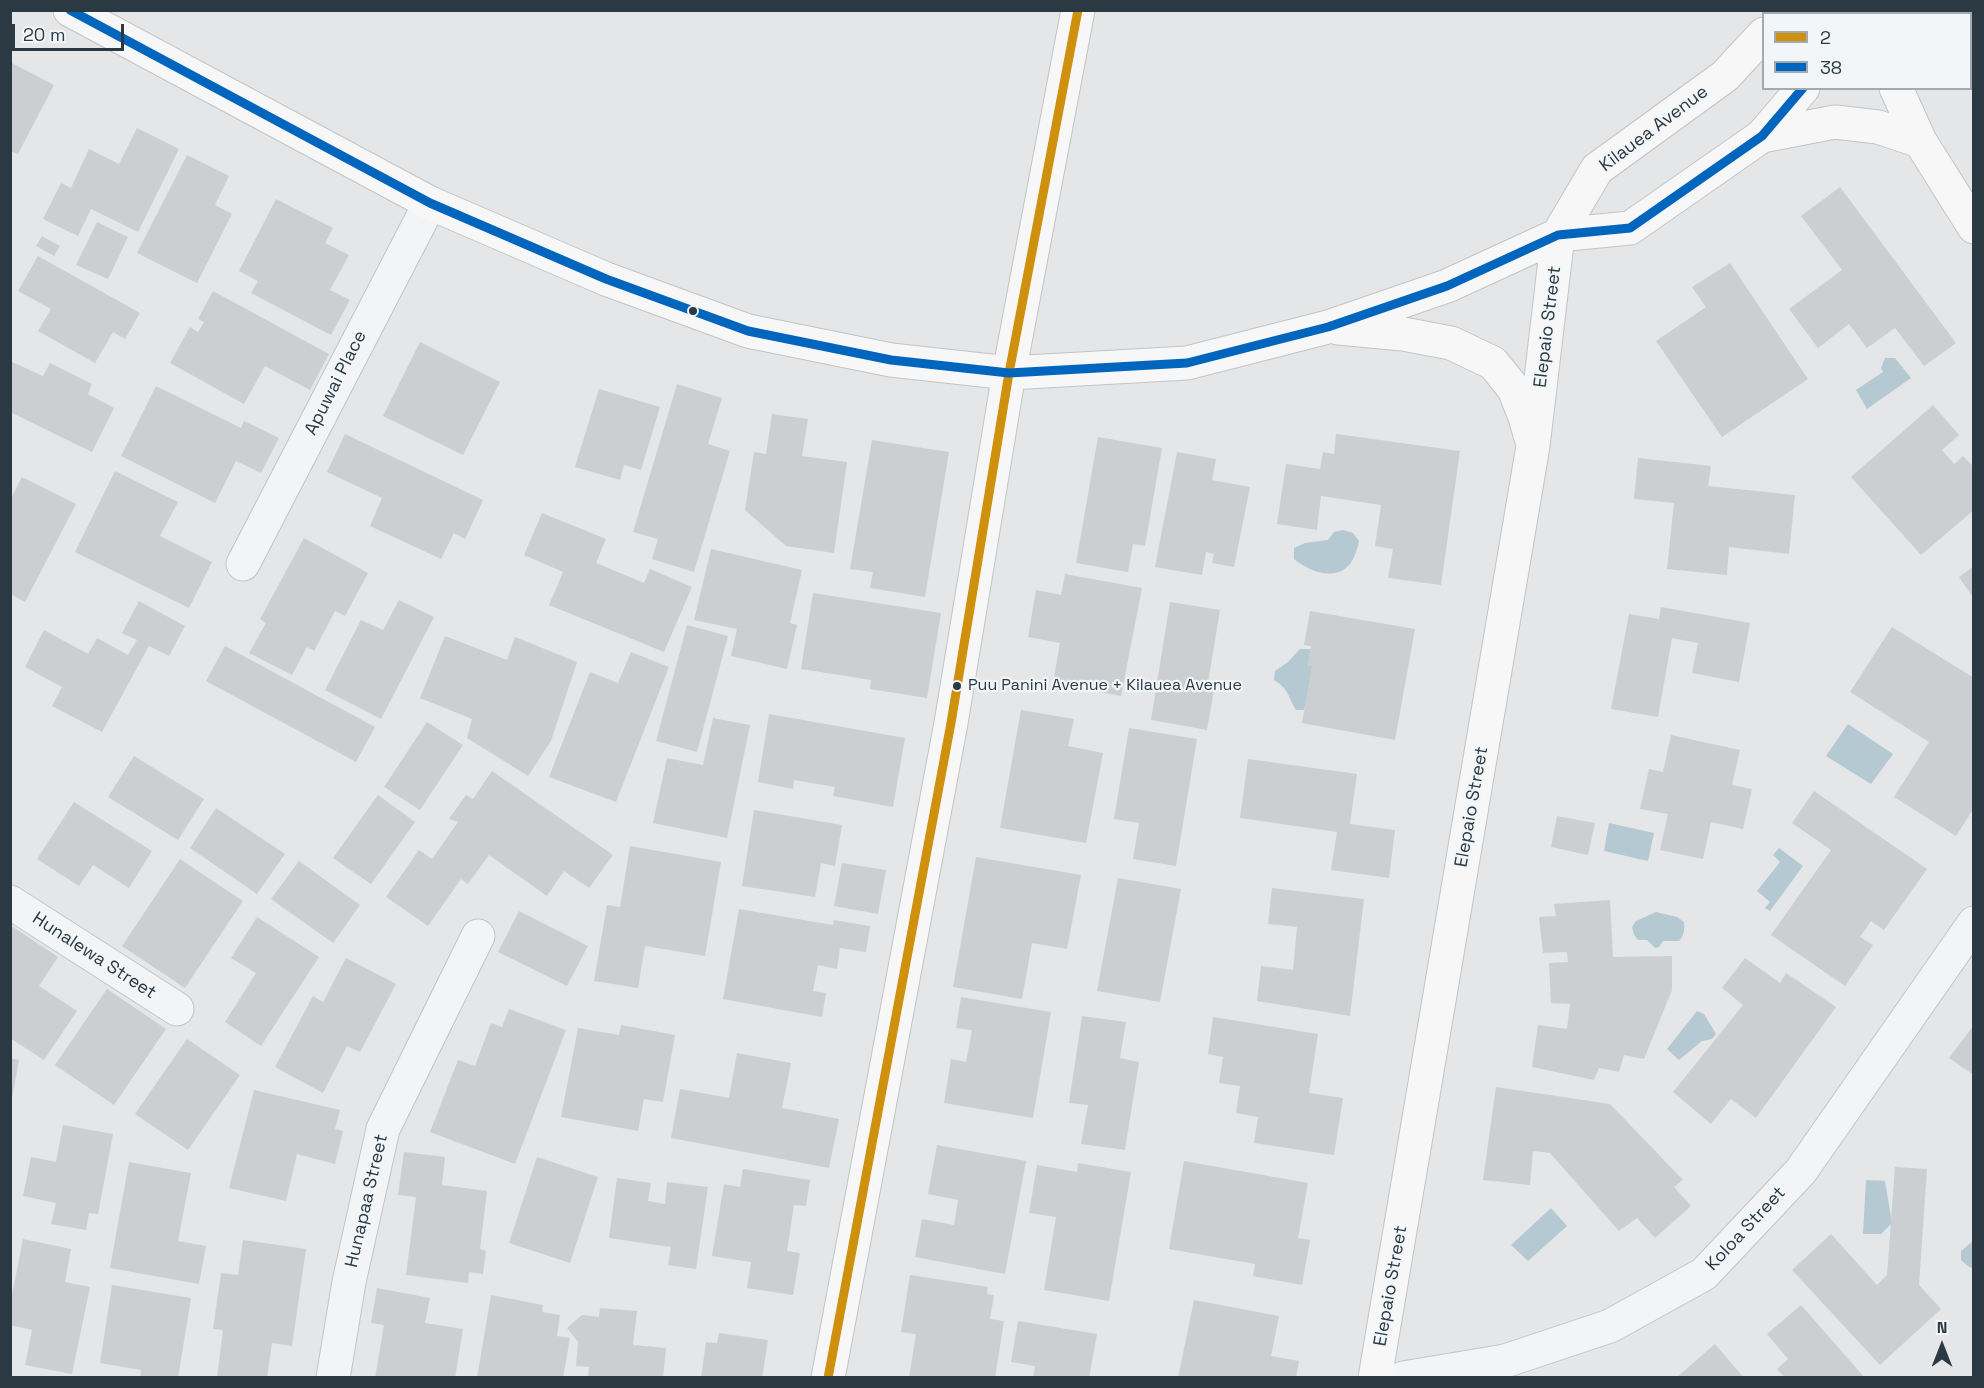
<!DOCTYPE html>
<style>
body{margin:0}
#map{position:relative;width:1984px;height:1388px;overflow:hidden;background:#e4e6e8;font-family:"Space Grotesk",sans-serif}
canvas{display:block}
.frame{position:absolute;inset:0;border:12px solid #2b3942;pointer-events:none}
.legend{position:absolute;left:1762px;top:12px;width:210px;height:78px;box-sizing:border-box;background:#f2f6f8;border:2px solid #a2aaaf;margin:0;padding:8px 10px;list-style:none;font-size:18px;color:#2b3942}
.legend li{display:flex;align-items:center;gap:12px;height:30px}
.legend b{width:30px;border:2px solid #a2aaaf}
.north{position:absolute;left:1912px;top:1316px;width:60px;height:60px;-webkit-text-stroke:4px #f2f6f8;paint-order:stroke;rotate:0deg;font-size:16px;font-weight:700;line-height:24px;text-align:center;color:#2b3942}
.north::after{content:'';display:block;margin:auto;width:21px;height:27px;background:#2b3942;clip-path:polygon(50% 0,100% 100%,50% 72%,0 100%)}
.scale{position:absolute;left:12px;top:24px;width:112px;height:27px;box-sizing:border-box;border:3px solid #2b3942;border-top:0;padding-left:8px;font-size:18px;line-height:21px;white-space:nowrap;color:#2b3942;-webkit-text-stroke:4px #f2f6f8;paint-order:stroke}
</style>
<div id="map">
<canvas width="1984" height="1388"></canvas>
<div class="frame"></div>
<ul class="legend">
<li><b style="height:8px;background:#ce900d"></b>2</li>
<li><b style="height:8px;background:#0065bd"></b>38</li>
</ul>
<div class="north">N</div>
<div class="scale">20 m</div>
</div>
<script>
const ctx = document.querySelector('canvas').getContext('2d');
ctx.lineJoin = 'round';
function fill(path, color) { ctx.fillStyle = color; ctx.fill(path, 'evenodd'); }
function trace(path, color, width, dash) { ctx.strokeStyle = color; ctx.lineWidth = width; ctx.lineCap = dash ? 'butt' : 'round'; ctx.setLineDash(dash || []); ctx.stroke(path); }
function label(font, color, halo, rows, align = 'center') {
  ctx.font = font + ' "Space Grotesk",sans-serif'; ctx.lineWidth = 4.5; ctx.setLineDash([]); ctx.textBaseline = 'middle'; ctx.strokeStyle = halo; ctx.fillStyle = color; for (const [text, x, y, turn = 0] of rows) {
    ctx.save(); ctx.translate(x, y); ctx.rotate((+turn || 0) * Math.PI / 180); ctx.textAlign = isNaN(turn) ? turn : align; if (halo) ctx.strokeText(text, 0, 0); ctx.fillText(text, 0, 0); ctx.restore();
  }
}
const water = new Path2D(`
 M1885 358H1895L1911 378 1867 409 1856 390 1883 372 1881 368Z
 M1343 530 1353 533 1359 541C1357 550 1354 561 1347 567 1332 581 1307 570 1294 559V548L1305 543 1328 540 1334 532Z
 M1300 649H1311L1317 661 1304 710H1296C1288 697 1289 689 1274 680L1275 671 1288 662Z
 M1848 724 1893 754 1871 784 1826 756Z
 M1609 823 1654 833 1648 861 1604 851Z
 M1779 848 1803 866 1770 911 1765 908 1770 902 1757 891 1780 862 1773 855Z
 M1656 912 1677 917 1684 922C1685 929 1684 936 1679 941H1663L1659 947 1655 948 1647 940H1638L1634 935 1632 927 1636 921Z
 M1697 1011 1704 1014 1716 1034 1712 1039 1702 1041 1679 1060 1667 1049Z
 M1866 1180 1885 1181 1892 1223 1881 1234H1863Z
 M1551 1208 1567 1226 1528 1261 1511 1245Z
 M1973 1241V1268L1969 1267 1961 1260V1251Z`);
const building = new Path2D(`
 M10 62 54 85 18 154 10 151Z
 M137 128 179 149 138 232 91 209 78 236 43 219 61 183 71 188 89 149 119 164Z
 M187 155 229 176 215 205 232 214 197 283 137 253Z
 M1840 187 1956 343 1924 366 1895 328 1867 348 1849 324 1818 348 1789 309 1842 270 1801 216Z
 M276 199 333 228 325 243 349 255 330 290 350 300 331 335 251 293 258 281 239 271Z
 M97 222 128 237 108 279 76 265Z
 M42 236 60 246 54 256 36 246Z
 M38 256 140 313 125 339 113 332 95 363 38 331 51 309 18 291Z
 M1730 263 1808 379 1722 437 1656 341 1706 307 1692 287Z
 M213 291 329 354 310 390 265 366 244 404 170 363 190 327 198 332 204 322 198 319Z
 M420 342 500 382 463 455 383 416Z
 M10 361 43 376 50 363 92 384 88 394 114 408 92 452 10 412Z
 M677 384 722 398 708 444 730 451 694 572 652 559 658 539 633 532Z
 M156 386 241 428 244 421 279 438 261 473 236 461 215 503 121 456Z
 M599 389 660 407 641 470 624 465 620 480 575 467Z
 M1933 405 1959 435 1942 450 1954 464 1963 456 1974 467V510L1921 555 1851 477Z
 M772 414 808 419 802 456 847 462 834 553 786 546 745 510 754 452 766 454Z
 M345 434 483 500 465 539 454 533 441 559 370 526 382 498 327 472Z
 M1336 434 1460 451 1441 585 1388 578 1393 549 1375 546 1381 505 1321 496 1317 530 1277 524 1286 464 1320 469 1323 452 1334 454Z
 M1098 437 1162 448 1145 546 1133 544 1128 572 1076 563Z
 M872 440 949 452 925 597 870 588 873 572 850 569Z
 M1177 452 1216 459 1212 480 1250 487 1234 567 1212 563 1214 554 1206 552 1202 575 1155 567Z
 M1638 458 1711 466 1708 486 1795 495 1789 554 1729 547 1727 575 1667 569 1674 503 1634 499Z
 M115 471 178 502 160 536 212 562 189 608 75 552Z
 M22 477 76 504 25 602 10 594V500Z
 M542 513 606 539 596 563 644 583 650 569 692 587 664 652 549 605 563 572 524 555Z
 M304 538 368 573 345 616 335 611 314 651 307 647 292 675 249 653 266 623 260 619Z
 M711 549 802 570 790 623 797 625 787 669 731 656 737 629 694 620Z
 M1974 566V599L1959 577Z
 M1065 574 1142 588 1121 696 1053 683 1060 643 1028 637 1036 590 1061 595Z
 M813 593 941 613 927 698 870 689 871 680 801 669Z
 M399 600 434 617 381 719 325 690 361 620 383 630Z
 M139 601 185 626 169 656 149 646 102 732 52 706 62 687 25 667 44 630 88 654 97 638 128 655 137 640 122 633Z
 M1170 602 1220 610 1208 683 1215 684 1207 730 1151 720Z
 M1661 607 1750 623 1739 682 1692 673 1698 643 1672 638 1658 717 1611 709 1629 614 1659 619Z
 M1310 611 1415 629 1395 740 1302 723 1312 666H1307L1311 646 1304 645Z
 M687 625 728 636 697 752 656 741Z
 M1892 627 1974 678V808L1956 836 1894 797 1929 742 1850 692Z
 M445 636 507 660 515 637 577 662 551 741 528 776 467 738 472 719 420 698Z
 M225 646 375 727 356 762 206 681Z
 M631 652 669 667 616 802 549 777 590 672 618 683Z
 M1021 710 1074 719 1068 746 1103 753 1086 843 1000 828Z
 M769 714 905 738 893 807 833 796 835 787 794 780 793 789 758 782Z
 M713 718 750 725 727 838 653 823 667 758 703 765Z
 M427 722 463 745 420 810 384 787Z
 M1129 728 1197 739 1176 866 1133 859 1139 823 1114 819Z
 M1671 735 1740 750 1732 785 1752 789 1743 829 1711 822 1703 859 1660 850 1668 814 1640 809 1649 769 1663 772Z
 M134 756 204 799 178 840 108 797Z
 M1248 759 1357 774 1350 824 1395 830 1389 878 1331 870 1337 832 1240 818Z
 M492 771 613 855 589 888 564 871 547 896 489 855 468 884 461 879 428 926 386 897 419 850 432 859 458 822 449 819 466 795 473 799Z
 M1814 791 1927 869 1884 930 1871 921 1860 937 1873 945 1845 986 1771 935 1831 850 1792 823Z
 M378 795 415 822 371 884 333 858Z
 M74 802 152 851 129 888 93 865 79 886 37 859Z
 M216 808 285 854 257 894 190 848Z
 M754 810 842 825 835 866 821 863 815 897 742 886Z
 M1557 816 1595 823 1588 855 1551 847Z
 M630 846 721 862 705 956 645 946 638 988 594 981 607 905 620 907Z
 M976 857 1081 875 1067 949 1032 943 1022 999 953 987Z
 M180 859 243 901 185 988 122 946Z
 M299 861 360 905 333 943 271 899Z
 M842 863 886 870 878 914 834 906Z
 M1118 878 1181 889 1160 1002 1097 991Z
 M1272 888 1364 899 1350 1016 1257 1001 1261 966 1293 970 1297 927 1268 924Z
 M1610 900 1613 957 1672 956V990L1644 1059 1624 1055 1619 1072 1599 1068 1594 1080 1532 1067 1538 1025 1567 1029 1570 1004 1551 1003 1549 963 1568 962 1567 952 1543 953 1539 917 1556 916 1554 904Z
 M739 909 833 925 834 920 870 926 866 952 840 948 837 969 818 965 813 991 826 993 822 1017 723 999Z
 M519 911 588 946 567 986 498 952Z
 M257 917 319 957 261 1046 225 1022 256 973 231 958Z
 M10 925 58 957 39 986 77 1011 44 1060 10 1038Z
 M346 958 396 984 360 1052 347 1046 323 1093 275 1067 313 996 323 1002Z
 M1745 958 1780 983 1786 973 1836 1007 1756 1118 1731 1099 1711 1124 1673 1092 1743 1005 1722 988Z
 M107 989 166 1029 114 1105 55 1065Z
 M961 997 1051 1012 1033 1118 944 1103 951 1059 966 1062 972 1030 956 1028Z
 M509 1009 566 1030 515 1164 430 1132 458 1060 475 1066 491 1023 502 1027Z
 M1082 1016 1126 1022 1120 1058 1139 1062 1125 1150 1081 1144 1088 1105 1069 1103Z
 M1213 1017 1318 1034 1309 1093 1343 1098 1334 1155 1254 1143 1258 1117 1236 1113 1240 1086 1219 1083 1223 1057 1208 1054Z
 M621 1025 675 1035 663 1102 644 1099 638 1131 561 1117 578 1028 619 1035Z
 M1974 1025V1075L1949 1058Z
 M187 1039 240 1075 188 1150 135 1114Z
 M737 1053 791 1063 782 1108 839 1119 829 1168 671 1138 680 1089 729 1098Z
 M10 1058 19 1060 12 1098H10Z
 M1496 1087 1610 1104 1683 1180 1674 1187 1691 1206 1655 1238 1637 1218 1619 1231 1550 1153 1533 1151 1530 1185 1483 1180Z
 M254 1090 340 1110 335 1129 343 1131 335 1164 297 1154 286 1201 229 1188Z
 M63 1125 113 1134 98 1214 89 1213 86 1230 51 1224 56 1203 23 1196 31 1157 56 1162Z
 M937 1145 1026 1161 1005 1274 915 1257 922 1219 954 1225 958 1200 928 1194Z
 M404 1152 445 1157 442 1185 487 1191 480 1249 486 1251 483 1274 469 1272 468 1283 406 1275 416 1197 398 1195Z
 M537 1157 598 1177 570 1263 509 1243Z
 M1184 1161 1308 1183 1298 1238 1310 1240 1302 1285 1253 1276 1255 1264 1169 1249Z
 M129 1162 191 1173 178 1241 206 1246 199 1284 110 1268Z
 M1078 1163 1131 1172 1109 1301 1044 1290 1056 1217 1029 1213 1037 1165 1077 1172Z
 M1895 1167 1927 1169 1919 1285 1941 1309 1880 1365 1792 1270 1831 1234 1877 1285 1887 1275Z
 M743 1169 810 1180 806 1206 794 1205 787 1251 800 1253 793 1295 747 1288 751 1262 712 1256 724 1184 740 1187Z
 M617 1178 651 1183 648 1201 665 1204 667 1182 708 1187 696 1269 668 1265 671 1247 609 1238Z
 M23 1239 71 1249 65 1282 90 1287 72 1374 25 1365 32 1330 10 1325V1305Z
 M243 1240 306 1249 292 1346 272 1343 267 1378H217L223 1330 213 1329 221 1273 238 1275Z
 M910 1275 988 1287 987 1294 994 1295 990 1319 1004 1321 995 1378H909L916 1334 901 1332Z
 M112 1285 191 1298 178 1378H140L141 1370 100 1363Z
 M377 1288 430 1298 425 1323 463 1329 455 1378H375L384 1325 371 1323Z
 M491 1295 543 1305 542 1312 560 1315 557 1336 570 1338 563 1378H477Z
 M1194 1300 1279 1316 1271 1356 1299 1361 1296 1378H1178Z
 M1801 1305 1865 1378H1785L1777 1369 1788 1359 1767 1334Z
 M600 1308 637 1311 633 1345 666 1348 663 1378H588L589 1367 576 1366 578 1342 567 1328 582 1315 599 1317Z
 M1018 1321 1097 1334 1089 1378H1033L1035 1366 1011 1362Z
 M719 1333 768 1340 762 1378H701L706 1342 717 1343Z
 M1715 1344 1744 1378H1676Z`);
const street = new Path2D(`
 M243 564 430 203
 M10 902 177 1009
 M333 1378 349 1282 383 1129 478 936
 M1403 1378 1505 1361 1610 1326 1704 1274 1801 1171 1974 923`);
const secondary = new Path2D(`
 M70 10 430 203 606 279 748 331 891 360 1009 373 1187 363 1328 327 1447 286 1558 235 1630 228 1762 136 1803 88
 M1783 14 1786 10
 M1870 14 1873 10
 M1896 88 1920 141 1974 227
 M1762 136 1835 122 1878 127 1920 141
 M1338 328 1403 334 1451 343 1493 363 1514 389 1525 417 1531 438
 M828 1378 951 723 1009 373 1078 10
 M1375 1378 1533 446 1558 235 1597 169 1725 76 1764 34`);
const bus1 = new Path2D(`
 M828 1378 951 723 1009 373 1078 10`);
const bus2 = new Path2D(`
 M70 10 430 203 606 279 748 331 891 360 1009 373 1187 363 1328 327 1447 286 1558 235 1630 228 1762 136 1803 88`);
const markers = [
 [693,311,5,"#2b3942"],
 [957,686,5,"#2b3942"]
];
const busNames = [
 ["Puu Panini Avenue + Kilauea Avenue",968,686]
];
const streetNames = [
 ["Kilauea Avenue",1654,129,-37],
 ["Elepaio Street",1548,327,-83],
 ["Apuwai Place",336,383,-63],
 ["Elepaio Street",1472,807,-80],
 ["Hunalewa Street",94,956,33],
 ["Hunapaa Street",367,1201,-77],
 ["Koloa Street",1746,1229,-47],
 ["Elepaio Street",1391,1286,-80]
];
fill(water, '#b4c9d2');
fill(building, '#cccfd1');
trace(street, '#c2c4c6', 35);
trace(secondary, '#c2c4c6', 35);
trace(street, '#f3f4f6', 33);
trace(secondary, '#f7f7f7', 33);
trace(bus1, '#ce900d', 9);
trace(bus2, '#0065bd', 9);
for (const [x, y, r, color] of markers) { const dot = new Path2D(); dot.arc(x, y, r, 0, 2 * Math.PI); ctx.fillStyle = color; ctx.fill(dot); trace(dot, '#f2f6f8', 2); }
label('16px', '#2b3942', '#f2f6f8', busNames, 'left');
label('18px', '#2b3942', '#f2f6f8', streetNames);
</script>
